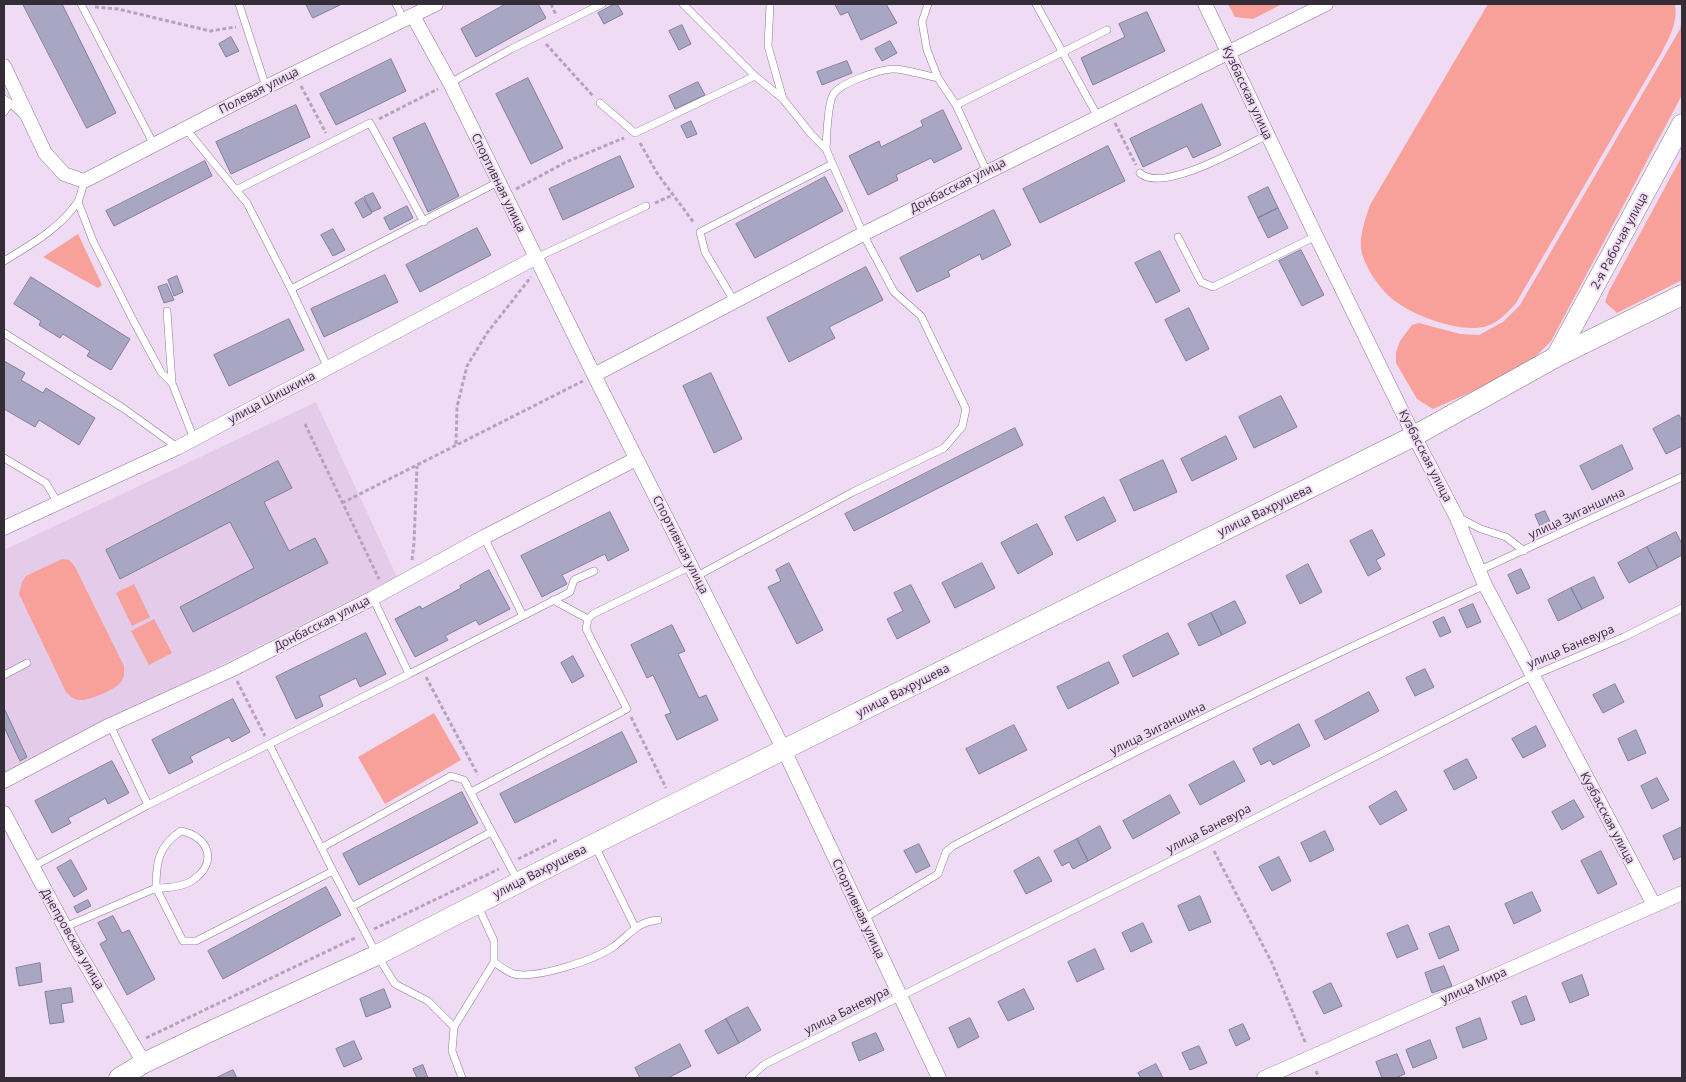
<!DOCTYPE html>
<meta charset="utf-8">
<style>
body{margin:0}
#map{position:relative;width:1686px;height:1082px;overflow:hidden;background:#f0dbf5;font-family:"Open Sans",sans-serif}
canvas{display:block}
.frame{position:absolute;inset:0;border:5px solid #342c36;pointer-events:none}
</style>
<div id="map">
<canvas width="1686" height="1082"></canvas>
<div class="frame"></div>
</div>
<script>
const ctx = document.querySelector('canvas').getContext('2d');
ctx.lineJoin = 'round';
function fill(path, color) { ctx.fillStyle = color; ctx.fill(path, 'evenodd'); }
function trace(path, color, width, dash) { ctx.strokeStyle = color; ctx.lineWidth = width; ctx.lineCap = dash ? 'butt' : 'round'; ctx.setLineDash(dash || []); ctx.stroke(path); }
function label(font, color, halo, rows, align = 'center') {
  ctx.font = font + ' "Open Sans",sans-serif'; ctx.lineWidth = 4; ctx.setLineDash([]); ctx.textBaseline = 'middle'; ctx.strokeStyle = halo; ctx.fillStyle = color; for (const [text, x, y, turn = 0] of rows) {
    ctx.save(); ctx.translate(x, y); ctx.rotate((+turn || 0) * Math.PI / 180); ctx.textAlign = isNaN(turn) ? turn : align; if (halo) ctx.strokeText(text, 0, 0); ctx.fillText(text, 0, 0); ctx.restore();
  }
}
const built = new Path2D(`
 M316 402 397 577 4 774V550Z`);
const green = new Path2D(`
 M1228 4H1282L1253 19 1235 17Z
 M1488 4H1675C1678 22 1670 36 1662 52L1516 303C1508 312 1499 322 1487 326 1460 335 1400 312 1383 290 1374 280 1366 266 1362 254 1358 238 1365 220 1370 205Z
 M1682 19V95L1551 341 1532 360 1496 381 1433 409 1417 399 1396 363V352L1400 341 1412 325 1419 323 1460 334 1479 335 1503 322 1520 305 1680 29Z
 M1682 156V280L1617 313 1605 302 1609 291Z
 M78 234 102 285 98 288 43 257Z
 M62 559 69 560 74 565 124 666C124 672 125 677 121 682 116 689 89 701 80 700 74 700 70 696 66 692L19 594 22 582 26 576Z
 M134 584 150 617 132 626 116 593Z
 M154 619 172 653 149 665 131 631Z
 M434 713 461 760 385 804 358 757Z`);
const building = new Path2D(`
 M23 4H62L116 113 87 128Z
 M306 4H342L313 18Z
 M506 4H538L546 18 476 57 461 29Z
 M615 4H617L623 14 604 24 598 13Z
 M835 4H886L897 23 861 40 848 12 841 15Z
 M1147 12 1165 51 1093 85 1081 58 1125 37 1119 24Z
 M682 25 691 44 679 50 669 31Z
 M231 37 239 51 226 57 219 44Z
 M890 41 897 53 882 61 875 49Z
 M391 59 406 91 336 125 320 94Z
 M847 61 852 73 822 85 817 72Z
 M528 78 563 148 531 164 496 94Z
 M698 82 705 95 675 109 669 96Z
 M1202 104 1221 145 1193 158 1187 146 1143 167 1130 139Z
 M296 105 310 137 231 174 216 142Z
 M943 110 962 149 934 163 931 158 896 175 898 180 868 195 849 156 879 141 881 147 923 126 921 121Z
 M691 121 697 134 687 138 681 126Z
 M425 123 459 196 428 212 393 138Z
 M1108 146 1125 181 1040 223 1023 189Z
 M620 156 634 187 563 220 549 189Z
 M205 161 212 176 114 226 106 211Z
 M825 177 843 211 755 258 736 224Z
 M1268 187 1278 208 1258 218 1248 197Z
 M373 193 381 208 372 212 364 197Z
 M363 198 372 213 363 218 355 203Z
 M407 206 413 218 390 230 384 218Z
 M1278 208 1288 228 1268 238 1258 218Z
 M994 210 1011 245 982 260 980 254 948 271 950 276 917 292 900 258Z
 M477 228 491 255 420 292 406 265Z
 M333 229 345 250 333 256 321 235Z
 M1301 250 1324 295 1302 306 1279 261Z
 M1160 251 1180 291 1156 303 1135 263Z
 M866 267 883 300 829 327 835 338 789 362 767 318Z
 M385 275 398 302 324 337 311 309Z
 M177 276 183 292 174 296 168 280Z
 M31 277 130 339 111 370 87 356 90 351 63 334 60 338 39 325 41 321 14 304Z
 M167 284 174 300 164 303 158 287Z
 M1189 308 1209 349 1186 361 1165 320Z
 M289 319 304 350 229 386 214 355Z
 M4 361 25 373 21 380 43 393 46 388 95 418 79 445 39 420 35 427 4 409Z
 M711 373 742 439 714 453 683 386Z
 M1281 396 1297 427 1254 448 1239 417Z
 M1679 415 1682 421V446L1666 454 1653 429Z
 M1015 428 1023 445 854 531 845 514Z
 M1226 436 1237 459 1192 481 1181 459Z
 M1622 445 1633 469 1592 490 1580 466Z
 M1163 460 1177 492 1134 511 1120 480Z
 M278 461 292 488 264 502 289 551 315 538 328 563 193 632 180 607 254 568 230 522 120 579 106 550Z
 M1104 497 1116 521 1077 541 1065 517Z
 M1545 511 1553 528 1543 533 1535 515Z
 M610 512 629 550 608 561 605 554 562 575 567 584 542 597 521 556Z
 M1037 524 1053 554 1018 574 1001 543Z
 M1372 530 1385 555 1376 560 1381 569 1368 576 1350 541Z
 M1676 532 1682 544V555L1658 568 1647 547Z
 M1647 547 1658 568 1629 583 1618 563Z
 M789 563 823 630 797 644 768 587 781 581 776 570Z
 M982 563 995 588 955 608 942 583Z
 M1308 564 1322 592 1300 604 1286 576Z
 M1521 569 1530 588 1517 594 1508 575Z
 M489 570 510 609 479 625 476 620 472 622 445 636 448 640 415 657 395 619 420 606 422 609 461 588 460 586Z
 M1594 577 1604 598 1582 609 1571 588Z
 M911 585 930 622 897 639 887 619 903 611 894 593Z
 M1571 588 1582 609 1558 621 1548 600Z
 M1235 601 1246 623 1222 635 1211 613Z
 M1473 604 1481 622 1467 628 1459 610Z
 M1211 613 1222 635 1199 646 1188 624Z
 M1444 617 1451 632 1440 637 1433 622Z
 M672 625 685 651 678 654 699 698 706 695 718 720 677 740 665 715 671 713 653 675 647 678 631 645Z
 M366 633 386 674 360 687 356 678 324 694 319 696 323 706 296 719 276 677Z
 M1168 633 1179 654 1133 677 1123 656Z
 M573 656 584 676 572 683 561 663Z
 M1109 662 1119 683 1068 709 1057 687Z
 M1425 669 1434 687 1415 696 1406 678Z
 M1615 684 1624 702 1603 713 1593 695Z
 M1369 692 1379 711 1325 740 1315 721Z
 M233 699 250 732 232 742 229 737 195 754 190 757 193 762 169 774 152 740Z
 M4 708 27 757 20 761 4 727Z
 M1299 724 1310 746 1273 765 1270 760 1261 765 1253 749Z
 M1014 725 1027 750 979 774 966 749Z
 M1536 726 1546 746 1523 758 1512 739Z
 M1636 730 1646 753 1628 761 1618 739Z
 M622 732 637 762 515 823 500 794Z
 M1467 759 1477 778 1454 790 1444 771Z
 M112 761 129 793 108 804 105 798 99 802 68 818 71 823 52 833 35 801Z
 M1234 761 1245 781 1200 805 1189 785Z
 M1657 778 1669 800 1652 809 1641 786Z
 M1396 791 1407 810 1380 825 1369 807Z
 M462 792 478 823 359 885 343 854Z
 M1170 795 1180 813 1133 839 1123 821Z
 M1574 800 1584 817 1562 830 1552 812Z
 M1100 826 1111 848 1088 861 1077 839Z
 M1682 827V856L1674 860 1663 836Z
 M1325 831 1334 850 1310 862 1301 843Z
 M1077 839 1088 861 1073 869 1069 862 1062 866 1054 851Z
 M919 844 930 866 916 873 904 851Z
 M1601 851 1617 884 1598 894 1581 861Z
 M1039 857 1052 881 1026 894 1014 871Z
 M1279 857 1291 881 1272 891 1259 867Z
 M71 860 87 889 74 897 57 868Z
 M326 887 341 915 223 979 208 951Z
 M1532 892 1541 911 1514 924 1505 904Z
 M1200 896 1211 922 1189 931 1178 906Z
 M88 900 91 906 77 913 74 907Z
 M113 916 122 933 129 930 155 979 127 995 100 944 107 940 98 923Z
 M1143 923 1152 942 1131 952 1122 933Z
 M1408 925 1418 949 1397 958 1387 934Z
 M1449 926 1459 950 1439 959 1429 934Z
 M1095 949 1104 969 1077 982 1068 962Z
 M40 963 42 982 19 986 16 968Z
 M1444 966 1452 986 1432 993 1425 973Z
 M1582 975 1589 995 1570 1003 1562 983Z
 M1331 983 1342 1006 1324 1014 1313 992Z
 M71 988 73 1002 61 1004 64 1022 50 1024 45 992Z
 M384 989 391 1007 366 1017 360 999Z
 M1024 989 1034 1009 1008 1021 998 1002Z
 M1526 996 1535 1020 1521 1025 1512 1002Z
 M748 1007 761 1030 739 1043 726 1019Z
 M970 1018 979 1037 958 1048 949 1028Z
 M1480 1018 1487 1039 1463 1048 1456 1028Z
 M726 1019 739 1043 718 1054 705 1031Z
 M1243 1024 1250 1039 1236 1046 1229 1030Z
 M876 1033 884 1050 859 1061 852 1043Z
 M1430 1040 1437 1058 1413 1068 1406 1050Z
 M354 1041 362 1059 344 1067 336 1049Z
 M680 1044 691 1066 668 1078H640L635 1068Z
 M1199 1046 1207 1063 1190 1070 1182 1053Z
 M1397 1054 1405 1074 1395 1078H1382L1376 1062Z
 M1156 1064 1163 1078H1141L1138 1073Z
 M423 1065 428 1078H417L413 1069Z
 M233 1070 237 1078H216Z`);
const path = new Path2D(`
 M551 4 556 15
 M95 7 118 9 210 31 236 27
 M546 44 594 97
 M301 86 326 133
 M379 119 438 89
 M1115 123 1136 165
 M640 143 657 173 694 223
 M516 189 566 162 624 138
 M655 203 673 195
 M305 424 379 579
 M456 444 457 407 467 366 487 333 531 277
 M342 503 583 381
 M412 560 414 543 417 466
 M426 677 478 775
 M237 681 265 736
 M631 717 666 788
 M1214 851 1272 963 1306 1044
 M518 859 557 840
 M374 929 499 869
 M146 1038 357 937
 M1316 1071 1319 1078`);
const lane = new Path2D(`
 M81 4 154 145
 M239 4 266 87
 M396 4 404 20
 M683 4 755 76 783 99 811 134 826 149 863 234 894 292 921 316 966 409 962 427 944 448 853 492 697 576
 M770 4 768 46 783 99
 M928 4 922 22 927 50 938 78 956 105 987 172
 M1036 4 1098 117
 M450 83 511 49 602 4
 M4 99 10 103 23 115
 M600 103 635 133 755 76
 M956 105 1107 30
 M4 112 10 103
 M186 129 236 190
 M826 149C827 136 827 106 833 95 839 83 879 70 892 69 902 68 927 76 938 78
 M1140 173C1162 194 1243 147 1267 135
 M78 202 93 241 133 320 161 372 172 383 194 439
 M1178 237 1201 282 1213 287 1316 236
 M536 258 646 206
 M4 261C30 245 59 229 77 203 81 197 82 188 84 181
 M291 289 498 182
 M734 301 705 252 700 232 832 164
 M167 311 172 383
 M4 333 123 408 177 447
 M328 368 291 289 247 203 236 190 370 123 424 222
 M4 458 46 483 58 503
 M1458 517 1481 529 1506 537 1524 551
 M1480 570 1682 477
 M553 600 588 619
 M523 616 570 592 574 580 594 571
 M409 674 523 616 484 537
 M4 675 27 663
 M269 744 333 871
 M471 792 627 709 586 629 588 619 593 614 691 566
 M148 805 409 674 373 598
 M181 831C208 836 219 862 193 880 183 887 168 888 156 888 156 863 158 846 181 831Z
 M594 844 635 927
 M321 848 451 776 464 780 518 881
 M32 867 148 805 110 725
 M353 906 491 832
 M863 919 938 874 946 852 953 846C1127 754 1305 667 1485 585
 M65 927 156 888 183 941H196L333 871 377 955 395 984 428 1001 454 1027
 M494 962C500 966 507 972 514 974 537 979 594 960 613 947 630 935 636 922 658 920
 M462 1078 452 1051 454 1027 494 962V941L477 904
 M749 1078 765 1064 1209 842 1532 676 1624 637 1682 608`);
const street = new Path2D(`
 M1205 4 1316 236 1414 436 1456 516 1485 585 1654 905
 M413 16 450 83 594 375 784 750 939 1078
 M4 66 45 153 64 174 84 181 266 87 436 4
 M594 375 863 234 1326 4
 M4 528 177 448 535 258
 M4 781 110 725 231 670 373 598 484 537 636 459
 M4 813 75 946 144 1063
 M1264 1078 1682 893`);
const secondary = new Path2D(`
 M1556 357 1682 124
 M119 1078 144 1063 209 1032 377 955 594 844 1414 436 1556 357 1682 295`);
const streetNames = [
 ["Полевая улица",259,91,-27],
 ["Кузбасская улица",1247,93,65],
 ["Спортивная улица",498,183,64],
 ["Донбасская улица",958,186,-27],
 ["2-я Рабочая улица",1620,241,-62],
 ["улица Шишкина",272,398,-28],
 ["Кузбасская улица",1425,456,63],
 ["улица Вахрушева",1265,511,-26],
 ["улица Зиганшина",1577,514,-25],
 ["Спортивная улица",680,545,63],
 ["Донбасская улица",322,624,-27],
 ["улица Баневура",1571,647,-23],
 ["улица Вахрушева",903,691,-27],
 ["улица Зиганшина",1158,729,-26],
 ["Кузбасская улица",1607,818,62],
 ["улица Баневура",1209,829,-27],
 ["улица Вахрушева",540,872,-27],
 ["Спортивная улица",858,909,65],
 ["Днепровская улица",72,939,60],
 ["улица Мира",1474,986,-24],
 ["улица Баневура",847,1011,-26]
];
fill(built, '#e5cbea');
fill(green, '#f8a09a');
fill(building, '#a8a6c3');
trace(building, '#807e9a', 1);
trace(lane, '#8c7990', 8);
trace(street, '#8c7990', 15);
trace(secondary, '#8c7990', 21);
trace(path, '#b4a4b9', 3, [4, 2.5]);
trace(lane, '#fff', 7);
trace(street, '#fff', 14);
trace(secondary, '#fff', 20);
label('12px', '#342c36', '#f0dbf5', streetNames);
</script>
